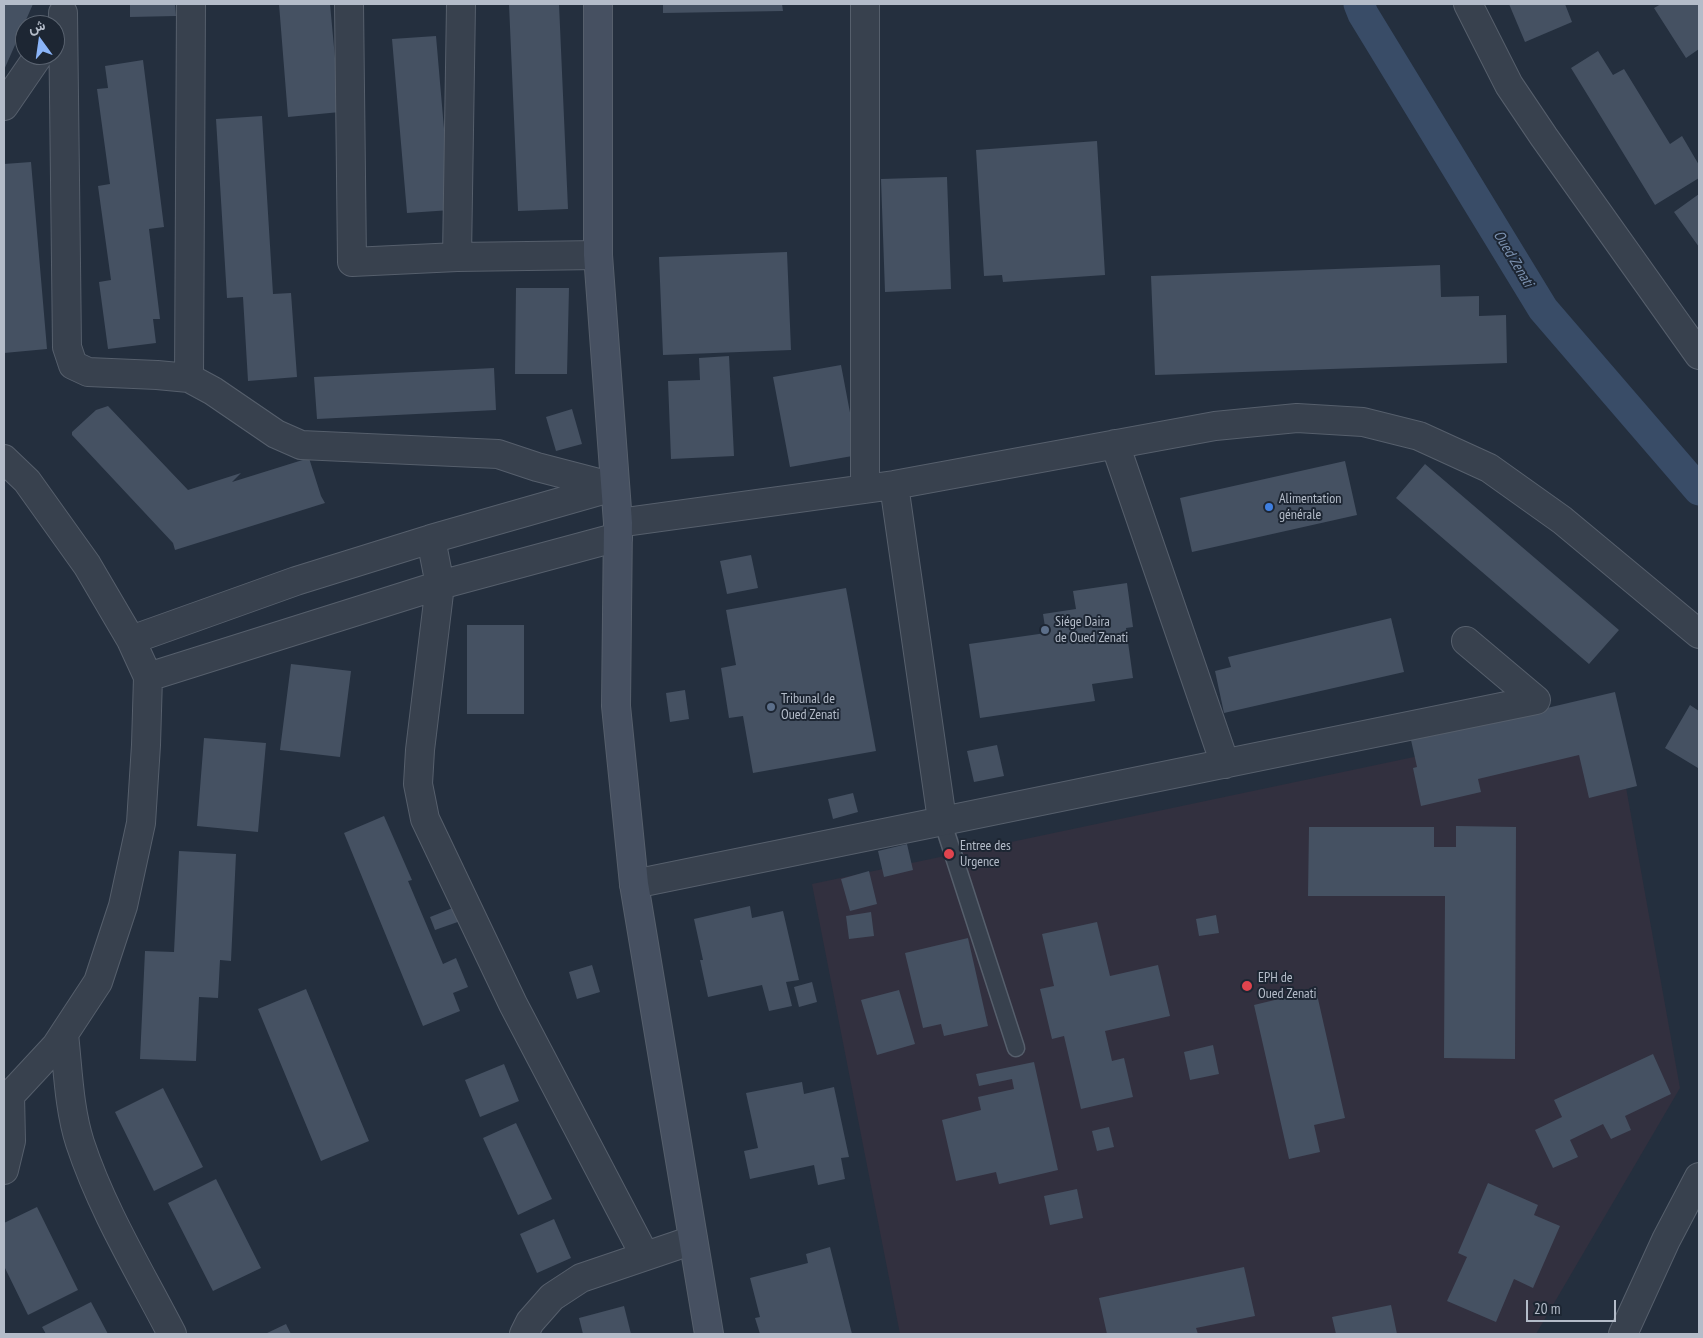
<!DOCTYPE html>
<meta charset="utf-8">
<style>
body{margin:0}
#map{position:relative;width:1703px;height:1338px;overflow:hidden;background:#242f3e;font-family:"PT Sans Narrow",Vazirmatn,sans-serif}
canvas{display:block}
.frame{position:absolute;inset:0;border:5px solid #b4bcc9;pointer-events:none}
.north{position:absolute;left:15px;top:15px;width:50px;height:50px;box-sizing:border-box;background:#1d2633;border:1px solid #59626f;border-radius:50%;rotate:346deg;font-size:14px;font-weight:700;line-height:20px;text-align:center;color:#b4bcc9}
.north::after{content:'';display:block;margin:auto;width:18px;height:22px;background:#8ab4f8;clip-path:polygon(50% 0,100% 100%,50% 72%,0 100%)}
.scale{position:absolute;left:1526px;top:1300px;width:90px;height:22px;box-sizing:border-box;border:2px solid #b4bcc9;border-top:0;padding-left:6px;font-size:15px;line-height:18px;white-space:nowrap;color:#b4bcc9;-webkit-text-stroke:4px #1d2633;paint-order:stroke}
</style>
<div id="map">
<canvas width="1703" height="1338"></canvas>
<div class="frame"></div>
<div class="north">ش</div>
<div class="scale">20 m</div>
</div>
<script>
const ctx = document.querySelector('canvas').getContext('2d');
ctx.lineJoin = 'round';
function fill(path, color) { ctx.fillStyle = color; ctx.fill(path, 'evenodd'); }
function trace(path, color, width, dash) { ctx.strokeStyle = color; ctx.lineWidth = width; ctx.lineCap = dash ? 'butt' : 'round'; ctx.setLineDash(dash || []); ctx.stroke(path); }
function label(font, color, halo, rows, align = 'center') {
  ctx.font = font + ' "PT Sans Narrow",sans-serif'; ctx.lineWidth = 4; ctx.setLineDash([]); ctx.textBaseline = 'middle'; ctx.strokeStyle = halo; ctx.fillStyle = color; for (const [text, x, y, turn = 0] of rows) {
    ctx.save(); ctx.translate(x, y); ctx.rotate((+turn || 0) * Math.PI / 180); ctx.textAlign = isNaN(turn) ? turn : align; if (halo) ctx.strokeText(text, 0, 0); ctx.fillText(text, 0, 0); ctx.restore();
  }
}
const medical = new Path2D(`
 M1613 715 1680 1088 1536 1334H900L812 884Z`);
const canal = new Path2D(`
 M1359 4 1363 14 1543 309 1699 490`);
const building = new Path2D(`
 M4 4H33L4 70Z
 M130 4H175L176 16 130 17Z
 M279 4H330L340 112 288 117Z
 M509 4H559L568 209 518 211Z
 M663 4H782L783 11 663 13Z
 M1509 4H1565L1572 22 1525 42Z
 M1661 4H1699V49L1686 58 1654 8Z
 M436 36 451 210 407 213 392 39Z
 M1598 51 1613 75 1624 69 1670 144 1682 136 1699 165V178L1655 205 1571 68Z
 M143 60 164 227 149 229 160 319H153L156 343 108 349 99 282 111 280 98 186 110 184 97 89 108 88 105 66Z
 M262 116 273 294 291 293 297 377 248 381 243 297 227 298 216 119Z
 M1097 141 1105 275 1003 282 1002 275 984 276 976 150Z
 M31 162 47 349 4 353V164Z
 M947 177 951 289 885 292 881 179Z
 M1699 194V247L1674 212Z
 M787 252 791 350 663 355 659 257Z
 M1440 265 1441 297 1479 296V316L1506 315 1507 363 1155 375 1151 276Z
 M516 288H569L567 374H515Z
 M729 356 734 456 671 459 668 381 700 380 699 358Z
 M841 365 858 455 790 467 773 377Z
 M494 368 496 410 317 419 314 377Z
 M108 406 188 490 241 473 232 482 309 458 321 496 325 503 175 550 173 543 72 435V432L96 410Z
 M572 409 582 444 556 451 546 417Z
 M1345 461 1357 515 1192 552 1180 498Z
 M1425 464 1619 630 1589 664 1396 498Z
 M751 555 758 588 727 594 720 561Z
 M1127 583 1133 627 1126 628 1133 678 1092 684 1095 701 980 718 969 644 1046 633 1043 614 1076 609 1073 591Z
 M846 588 876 751 753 773 743 716 729 718 721 668 736 665 726 610Z
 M1391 618 1404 672 1224 713 1215 671 1231 667 1228 657Z
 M467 625H524V714H467Z
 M291 664 351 671 340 757 280 750Z
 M685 690 689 719 670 722 666 693Z
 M1615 692 1637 786 1589 798 1579 755 1478 779 1481 792 1421 806 1413 768 1417 767 1411 740Z
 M1690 705 1699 711V765L1698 768 1665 748Z
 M204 738 266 743 258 832 197 826Z
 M997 745 1004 776 974 782 967 751Z
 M853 793 858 812 833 819 828 799Z
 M384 816 412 880 408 881 443 964 456 958 468 987 453 993 460 1011 423 1026 344 833Z
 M1456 826 1516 827 1515 1059 1444 1058 1445 896H1308L1309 827H1434V847H1456Z
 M907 844 913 870 884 877 878 851Z
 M179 851 236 854 231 961 220 960 218 998 199 997 196 1061 140 1059 145 951 174 952Z
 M869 871 877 904 850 911 841 879Z
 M463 904 469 918 435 930 430 917Z
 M750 906 752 918 783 911 799 980 786 982 792 1006 769 1011 762 985 708 997 700 960H703L694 919Z
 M871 912 874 936 849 939 846 916Z
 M1216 915 1219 933 1199 936 1196 919Z
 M1097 922 1110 976 1158 965 1170 1016 1105 1031 1112 1061 1124 1058 1133 1097 1081 1109 1064 1036 1052 1039 1040 989 1054 986 1042 934Z
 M968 938 988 1026 944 1036 941 1024 923 1028 905 953Z
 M592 965 600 992 577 999 569 972Z
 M812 982 817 1002 799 1007 794 987Z
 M306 989 369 1141 321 1161 258 1009Z
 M899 990 915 1044 877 1055 861 1000Z
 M1316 990 1345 1118 1314 1125 1320 1152 1289 1159 1254 1005Z
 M1213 1045 1219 1074 1190 1080 1184 1052Z
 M1653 1054 1671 1094 1625 1116 1631 1130 1611 1139 1603 1124 1570 1140 1578 1157 1553 1168 1535 1130 1562 1117 1554 1100Z
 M1034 1062 1058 1170 999 1184 996 1172 956 1181 942 1120 981 1110 978 1097 1014 1089 1012 1079 979 1086 976 1074Z
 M504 1064 519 1101 480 1117 465 1080Z
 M802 1082 804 1094 834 1087 849 1157 841 1158 845 1179 818 1185 814 1165 750 1179 744 1151 758 1148 746 1093Z
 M163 1088 203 1167 154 1191 115 1112Z
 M516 1123 552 1199 518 1215 483 1138Z
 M1109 1127 1114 1147 1097 1151 1092 1131Z
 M216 1179 261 1268 213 1291 168 1203Z
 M1488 1183 1538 1205 1534 1215 1560 1226 1533 1288 1514 1279 1496 1322 1447 1301 1467 1257 1458 1253Z
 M1077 1189 1083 1218 1050 1225 1044 1196Z
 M37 1207 78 1290 28 1315 4 1266V1223Z
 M554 1219 571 1258 537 1273 520 1234Z
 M830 1247 852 1334H760L755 1318 760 1317 750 1278 808 1263 806 1254Z
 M1244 1267 1255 1316 1196 1328 1198 1334H1107L1099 1298Z
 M91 1302 108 1334H46L42 1327Z
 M1391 1305 1397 1334H1336L1332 1317Z
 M624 1306 631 1334H583L579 1318Z
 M286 1324 291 1334H265Z`);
const service = new Path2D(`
 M942 820 1016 1048`);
const minor = new Path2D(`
 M349 4 352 262 457 257 598 255
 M1468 4 1509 85 1544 137 1699 355
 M63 13 67 347 73 365 88 372 157 375 189 378 213 391 276 434 301 445 498 454 537 467 614 487
 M4 106 39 55
 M457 257 461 4
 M189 378 191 4
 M1115 444 1225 764
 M4 459 27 481 87 565 131 640 148 677 146 745 141 823 123 906 98 982 56 1046 4 1102
 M894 485 942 820
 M865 489V4
 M618 523 894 485 1215 426 1297 418 1363 422 1419 436 1489 468 1562 520 1699 634
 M431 539 440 585 420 750 418 784 425 819 513 1004 645 1256
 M131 640 296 581 431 539 613 487
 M148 677 440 585 618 537
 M634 884 1536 700 1466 641
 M64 1034C68 1070 69 1109 80 1143 102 1210 140 1272 172 1334
 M4 1170 11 1141 10 1095
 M524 1334 530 1322 552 1297 581 1278 693 1240`);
const tertiary = new Path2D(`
 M1623 1334 1666 1240 1699 1177`);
const secondary = new Path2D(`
 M598 4V255L618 523 616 706 634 884 709 1334`);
const markers = [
 [1269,507,5,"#3f7fe0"],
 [1045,630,5,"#5c6f8a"],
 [771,707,5,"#5c6f8a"],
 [949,854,6,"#e0444e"],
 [1247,986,6,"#e0444e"]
];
const poiNames = [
 ["Alimentation",1279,499],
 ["générale",1279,515],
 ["Siége Daira",1055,622],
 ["de Oued Zenati",1055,638],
 ["Tribunal de",781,699],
 ["Oued Zenati",781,715],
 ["Entree des",960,846],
 ["Urgence",960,862],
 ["EPH de",1258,978],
 ["Oued Zenati",1258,994]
];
const waterNames = [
 ["Oued Zenati",1513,259,59]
];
fill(medical, '#32303f');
trace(canal, '#394c67', 31);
fill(building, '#455162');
trace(service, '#565f6c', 19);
trace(minor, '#565f6c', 30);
trace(tertiary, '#565f6c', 30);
trace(secondary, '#565f6c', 30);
trace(service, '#38414e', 16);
trace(minor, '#38414e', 28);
trace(tertiary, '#38414e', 28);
trace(secondary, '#465061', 28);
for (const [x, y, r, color] of markers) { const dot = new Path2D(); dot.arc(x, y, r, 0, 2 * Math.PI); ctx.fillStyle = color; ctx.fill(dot); trace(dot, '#1d2633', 2); }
label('14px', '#b4bcc9', '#1d2633', poiNames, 'left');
label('italic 15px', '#7c92b1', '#1d2633', waterNames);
</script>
